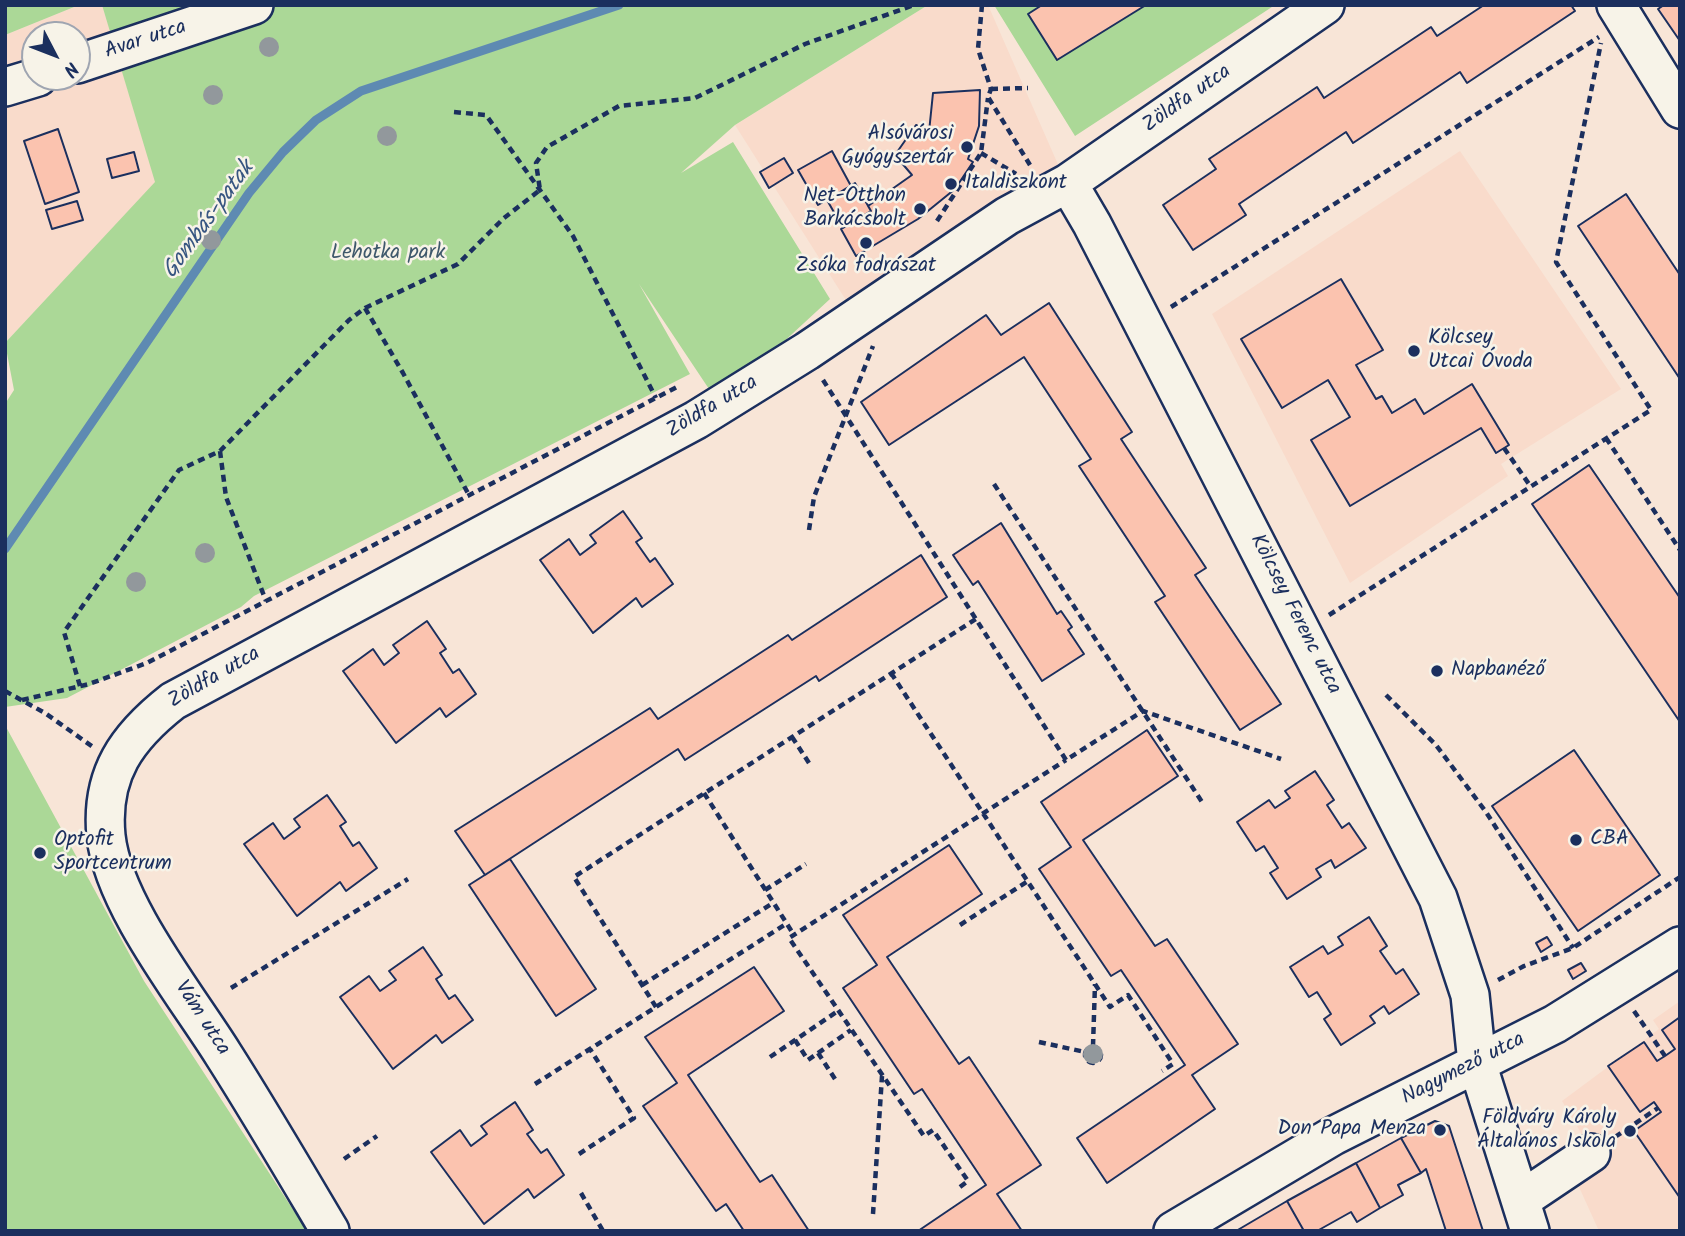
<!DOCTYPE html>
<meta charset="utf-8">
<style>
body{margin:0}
#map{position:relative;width:1685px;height:1236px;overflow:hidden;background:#f8e5d7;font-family:Kalam,sans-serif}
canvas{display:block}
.frame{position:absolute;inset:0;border:7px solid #1b2f5e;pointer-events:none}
.north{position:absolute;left:21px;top:21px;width:70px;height:70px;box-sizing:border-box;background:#f7f3e8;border:2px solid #9fa5b1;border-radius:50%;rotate:132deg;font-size:19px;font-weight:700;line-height:28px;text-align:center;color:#1b2f5e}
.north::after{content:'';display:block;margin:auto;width:24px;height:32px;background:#1b2f5e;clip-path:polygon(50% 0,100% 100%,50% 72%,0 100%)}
</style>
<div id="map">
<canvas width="1685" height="1236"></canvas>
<div class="frame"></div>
<div class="north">N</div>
</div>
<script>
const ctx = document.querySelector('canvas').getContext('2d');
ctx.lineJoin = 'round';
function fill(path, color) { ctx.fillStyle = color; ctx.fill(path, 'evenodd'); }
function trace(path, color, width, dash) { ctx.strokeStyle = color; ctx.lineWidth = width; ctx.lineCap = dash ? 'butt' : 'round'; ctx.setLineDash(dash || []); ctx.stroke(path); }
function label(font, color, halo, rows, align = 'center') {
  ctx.font = font + ' Kalam,sans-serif'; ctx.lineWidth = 5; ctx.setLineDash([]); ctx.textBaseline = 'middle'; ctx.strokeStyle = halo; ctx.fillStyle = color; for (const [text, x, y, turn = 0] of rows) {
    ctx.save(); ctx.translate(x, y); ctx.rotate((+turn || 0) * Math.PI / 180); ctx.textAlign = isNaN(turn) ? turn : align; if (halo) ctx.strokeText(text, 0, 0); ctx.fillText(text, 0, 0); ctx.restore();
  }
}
const built = new Path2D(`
 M79 5H102L156 182 5 343V35ZM35 35H77V77H35Z
 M928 5H988L1060 169 849 305 735 125Z
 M1460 151 1621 389 1501 464 1508 476 1350 583 1212 314Z
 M1680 1001V1231H1599L1574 1176 1597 1160 1562 1101 1659 1029 1653 1020Z`);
const green = new Path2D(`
 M5 5H79L5 35Z
 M102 5H928L735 125 681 173 733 142 830 299 778 347 711 392 639 284 690 374 254 596 241 607 67 698 5 707V404L14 390 5 343 155 182Z
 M994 5H1275L1075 136Z
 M5 725 144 981 307 1231H5Z`);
const stream = new Path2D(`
 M5 549 249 193 283 152 316 120 361 91 619 5`);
const building = new Path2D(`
 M1042 5H1146L1057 60 1028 14Z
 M1484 5H1571L1575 11 1467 83 1460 72 1353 143 1346 132 1239 204 1246 215 1193 250 1163 205 1216 169 1209 159 1317 87 1324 98 1431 27 1437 36Z
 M1664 5H1680V41L1658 9Z
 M980 90 979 126 968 159 973 162 955 189 918 219 856 256 841 229 871 211 868 206 912 175 895 155 916 125 929 132 933 93Z
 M58 129 79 192 45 204 24 141Z
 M832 151 851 186 818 205 798 170Z
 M134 152 139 171 112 178 107 159Z
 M784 158 793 173 769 188 760 172Z
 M855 183 871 211 843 228 827 200Z
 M1626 194 1680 275V379L1578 226Z
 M77 201 83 220 52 229 46 210Z
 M1341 279 1383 350 1356 365 1376 399 1382 396 1392 413 1415 399 1424 414 1472 384 1509 445 1496 453 1481 428 1350 506 1311 440 1350 417 1328 380 1282 408 1241 339Z
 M1049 303 1132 432 1121 439 1206 568 1195 575 1281 704 1240 730 1155 602 1165 596 1079 466 1091 459 1024 357 889 445 861 402 986 315 1001 335Z
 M1589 465 1680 598V722L1532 504Z
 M623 511 642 538 636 542 650 562 655 558 673 584 642 607 636 598 593 633 540 560 569 539 580 555 596 543 590 535Z
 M1001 523 1057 614 1061 611 1072 627 1068 630 1084 654 1042 681 978 581 973 585 953 555Z
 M921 555 947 597 819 681 816 676 685 760 678 749 485 875 455 831 650 708 658 719 788 635 792 640Z
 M427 621 446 649 440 653 453 673 459 669 476 694 446 717 440 708 396 743 343 671 373 649 384 665 399 653 393 645Z
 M1147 730 1178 776 1083 840 1155 946 1167 939 1238 1044 1192 1075 1215 1109 1107 1183 1077 1138 1185 1065 1121 970 1111 976 1039 869 1071 847 1041 802Z
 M1574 750 1660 875 1578 931 1492 806Z
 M1315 771 1334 800 1327 805 1342 828 1349 823 1366 848 1335 868 1331 860 1316 869 1321 877 1287 899 1270 873 1278 868 1264 846 1256 851 1237 822 1269 800 1275 808 1290 798 1285 791Z
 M327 795 346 822 340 826 353 846 359 842 377 868 346 891 340 882 297 916 244 844 273 823 284 839 300 827 294 819Z
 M949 845 982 894 887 957 959 1064 969 1057 1041 1165 997 1194 1022 1231H918L986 1185 922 1089 914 1094 843 988 877 965 843 915Z
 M510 859 596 989 556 1016 469 885Z
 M1369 917 1387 946 1380 951 1396 974 1403 969 1419 994 1389 1014 1384 1006 1370 1016 1375 1023 1341 1045 1324 1019 1331 1014 1317 992 1309 997 1290 967 1323 946 1328 954 1343 945 1338 937Z
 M1547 937 1552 945 1541 952 1536 943Z
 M423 947 442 975 436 979 449 999 455 995 473 1020 442 1043 436 1035 393 1069 340 997 369 976 380 991 396 980 389 971Z
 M1581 963 1586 971 1573 979 1568 970Z
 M754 967 784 1011 688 1075 760 1182 772 1175 809 1231H744L726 1204 716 1211 643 1106 677 1083 645 1037Z
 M1680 1017V1198L1634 1131 1661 1112 1654 1102 1640 1112 1608 1066 1644 1042 1657 1061 1665 1056 1675 1049 1662 1030Z
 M515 1102 533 1130 527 1134 541 1153 547 1149 564 1175 534 1198 528 1189 484 1224 431 1152 460 1130 471 1146 487 1134 481 1126Z
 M1435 1121 1449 1126 1483 1231H1446L1426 1169 1421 1173 1401 1138Z
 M1401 1138 1421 1173 1398 1185 1403 1195 1380 1208 1356 1163Z
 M1356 1163 1380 1208 1357 1222 1351 1212 1317 1231H1304L1287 1201Z
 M1287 1201 1304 1231H1236Z`);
const path = new Path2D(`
 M982 5 978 49 991 89 988 97 1030 165
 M991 89 1028 88
 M454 112 486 115 573 236 656 398
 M981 153 1016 174
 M937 221 981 153 988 98
 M1171 307 1599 37
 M365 308 403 373 470 497
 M823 380 1066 760 1143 711 1281 759
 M1606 438 1680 550
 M1504 448 1531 487
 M220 451 226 497 266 601
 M994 484 1204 805
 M809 530 814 497 873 346
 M1329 615 1651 410 1556 262 1601 43
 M891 673 1110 1007 1128 995 1173 1064 1162 1071
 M80 686 64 632 179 470 220 451 349 320 365 308 458 264 504 218 540 190 536 163 547 147 619 106 695 98 805 44 914 5
 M5 691 45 713 93 747
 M1386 695 1436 745 1486 812 1573 948
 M22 700 89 684 147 663 677 387
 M792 737 811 766
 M704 793 794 935
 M765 890 806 864
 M960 925 1028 881
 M1498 980 1524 966 1573 948 1680 877
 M642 985 773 903
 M231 988 408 879
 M656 1007 574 877 976 619
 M1634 1011 1665 1056
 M795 1040 808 1060 851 1030
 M1039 1042 1085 1052
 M1093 1046 1095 984
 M1085 1055a8 8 0 1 1 16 0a8 8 0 1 1-16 0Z
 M818 1053 837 1082
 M770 1057 838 1011
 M535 1084 786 924
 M1615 1137 1658 1108
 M579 1154 634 1118 590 1049
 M344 1159 377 1136
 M960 1187 968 1181 933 1130 924 1136 789 938 1066 760
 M581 1193 603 1231
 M873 1214 882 1076`);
const minor = new Path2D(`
 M1616 5 1680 109
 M77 64 254 5
 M5 87 38 77
 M1068 183 1092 224 1438 898 1470 995 1477 1063 1530 1231
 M1521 1200 1591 1153
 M330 1231C295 1172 260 1112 223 1054 186 995 113 904 106 836 100 774 127 737 173 701L696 420 807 351 1007 216 1068 183 1325 5
 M1173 1231 1333 1136 1555 1024 1680 946`);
const trees = [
 [269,47],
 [213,95],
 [387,136],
 [211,240],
 [205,553],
 [136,582],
 [1093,1054]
];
const markers = [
 [967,147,7,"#1b2f5e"],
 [951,184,7,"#1b2f5e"],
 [920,209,7,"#1b2f5e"],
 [866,243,7,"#1b2f5e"],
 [1414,351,7,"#1b2f5e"],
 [1437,671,7,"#1b2f5e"],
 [1576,840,7,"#1b2f5e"],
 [40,853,7,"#1b2f5e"],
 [1440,1130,7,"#1b2f5e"],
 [1630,1131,7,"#1b2f5e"]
];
const streetNames = [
 ["Avar utca",146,41,-18],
 ["Zöldfa utca",1188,100,-35],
 ["Zöldfa utca",713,408,-31],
 ["Kölcsey Ferenc utca",1294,615,63],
 ["Zöldfa utca",215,679,-30],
 ["Vám utca",201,1019,57],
 ["Nagymező utca",1464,1070,-27]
];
const poiNames = [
 ["Alsóvárosi",953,135,"right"],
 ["Gyógyszertár",953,159,"right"],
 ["Italdiszkont",965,184],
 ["Net-Otthon",906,197,"right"],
 ["Barkácsbolt",906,221,"right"],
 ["Zsóka fodrászat",866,267,"center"],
 ["Kölcsey",1428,339],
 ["Utcai Óvoda",1428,363],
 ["Napbanéző",1451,671],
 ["CBA",1590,840],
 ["Optofit",54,841],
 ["Sportcentrum",54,865],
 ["Földváry Károly",1616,1119,"right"],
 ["Általános Iskola",1616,1143,"right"],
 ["Don Papa Menza",1426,1130,"right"]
];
const parkNames = [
 ["Lehotka park",388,254]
];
const waterNames = [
 ["Gombás-patak",210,221,-54]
];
fill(built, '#f9dbcb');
fill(green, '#abd897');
trace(stream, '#5e8ab2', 9);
fill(building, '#fbc3af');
trace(building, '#1b2f5e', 2);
trace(minor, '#1b2f5e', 42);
trace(path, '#1b2f5e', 4.5, [7, 5]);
trace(minor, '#f7f3e8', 37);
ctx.fillStyle = '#92989c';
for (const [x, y] of trees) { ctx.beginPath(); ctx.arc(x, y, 10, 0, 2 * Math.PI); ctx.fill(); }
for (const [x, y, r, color] of markers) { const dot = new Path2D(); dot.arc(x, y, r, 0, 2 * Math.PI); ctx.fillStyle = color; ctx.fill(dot); trace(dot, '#f7f3e8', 2.5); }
label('21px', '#1b2f5e', '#f7f3e8', streetNames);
label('21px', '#1b2f5e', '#f7f3e8', poiNames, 'left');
label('21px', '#3f596c', '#f7f3e8', parkNames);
label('italic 23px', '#375581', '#f7f3e8', waterNames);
</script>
